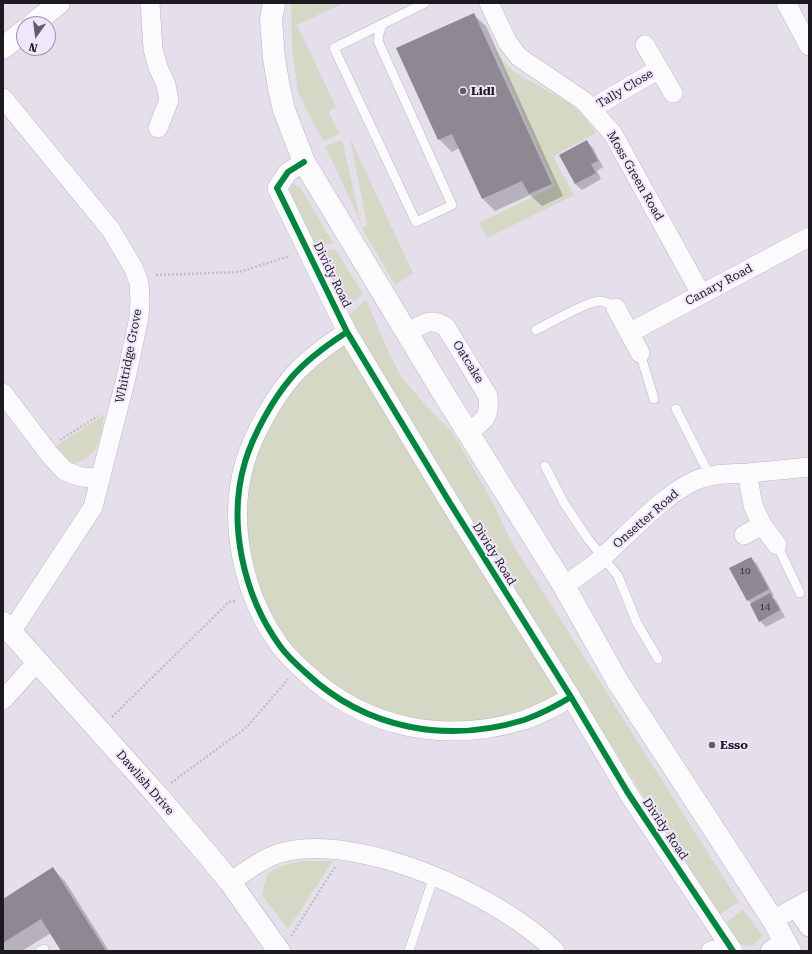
<!DOCTYPE html>
<style>
body{margin:0}
#map{position:relative;width:812px;height:954px;overflow:hidden;background:#e4dfea;font-family:"Roboto Serif",serif}
canvas{display:block}
.frame{position:absolute;inset:0;border:4px solid #1c1920;pointer-events:none}
.north{position:absolute;left:16px;top:16px;width:40px;height:40px;box-sizing:border-box;background:#f0e7fc;border:1px solid #9b95a4;border-radius:50%;rotate:194deg;font-size:11px;font-weight:700;line-height:16px;text-align:center;color:#1c1920}
.north::after{content:'';display:block;margin:auto;width:14px;height:18px;background:#625e67;clip-path:polygon(50% 0,100% 100%,50% 72%,0 100%)}
</style>
<div id="map">
<canvas width="812" height="954"></canvas>
<div class="frame"></div>
<div class="north">N</div>
</div>
<script>
const ctx = document.querySelector('canvas').getContext('2d');
ctx.lineJoin = 'round';
function fill(path, color) { ctx.fillStyle = color; ctx.fill(path, 'evenodd'); }
function trace(path, color, width, dash) { ctx.strokeStyle = color; ctx.lineWidth = width; ctx.lineCap = dash ? 'butt' : 'round'; ctx.setLineDash(dash || []); ctx.stroke(path); }
function label(font, color, halo, rows, align = 'center') {
  ctx.font = font + ' "Roboto Serif",serif'; ctx.lineWidth = 4; ctx.setLineDash([]); ctx.textBaseline = 'middle'; ctx.strokeStyle = halo; ctx.fillStyle = color; for (const [text, x, y, turn = 0] of rows) {
    ctx.save(); ctx.translate(x, y); ctx.rotate((+turn || 0) * Math.PI / 180); ctx.textAlign = isNaN(turn) ? turn : align; if (halo) ctx.strokeText(text, 0, 0); ctx.fillText(text, 0, 0); ctx.restore();
  }
}
const green = new Path2D(`
 M291 3H344L297 25 336 107 329 112 339 134 323 141 298 92 292 47Z
 M491 43C498 54 505 65 516 73 522 77 529 80 535 84 562 99 579 105 596 133L553 156 574 195 487 238 479 223 555 186Z
 M350 138 413 273 395 285 362 228 367 225Z
 M342 140 361 223 325 146Z
 M293 184 300 187 333 243 314 247 289 190Z
 M335 249 363 294 346 309 317 252Z
 M366 300 390 355 402 378 429 409 452 432 490 497 512 543 739 902 719 915 573 685 348 316Z
 M347 332 571 697 525 719 410 727 299 667 254 599 241 481 275 400Z
 M104 415C99 440 101 454 74 464L64 457 56 446Z
 M305 861H333L288 929 262 895 267 874C279 865 291 863 305 861Z
 M743 910 763 936 752 946 739 944 726 922Z`);
const shadow = new Path2D(`
 M473 14 486 26 563 196 542 206 530 195 495 211 483 199 459 148 452 152 439 139Z
 M587 142 593 148 603 167 597 171 601 179 582 190 575 184Z
 M751 558 757 564 774 596 772 597 776 600 785 617 766 627 760 621 752 604 748 600Z
 M53 869 65 881 109 951H62L51 933 22 951H3V900Z`);
const building = new Path2D(`
 M474 13 552 184 529 194 522 181 482 199 452 134 438 140 396 48Z
 M587 140 598 161 591 164 596 173 575 184 559 155Z
 M751 557 769 589 747 601 729 568Z
 M770 593 780 610 759 622 750 604Z
 M53 867 106 951H61L41 919 3 943V899Z`);
const path = new Path2D(`
 M156 275 239 272 290 256
 M60 440 98 416
 M112 717 229 602 236 601
 M171 783 247 727 288 679
 M291 936 335 867`);
const service = new Path2D(`
 M382 24 379 34 378 41 452 205 416 222 334 48 425 3
 M536 330C548 324 588 301 599 301 606 302 611 304 616 308
 M640 353 654 399
 M676 409 710 476
 M545 466 564 503 588 539 618 576 637 623 658 659
 M777 545 800 593
 M40 951 44 949
 M409 951 434 876`);
const minor = new Path2D(`
 M150 3 153 49 158 67 166 85 169 100 158 128
 M489 3 508 43 519 57 584 101 613 134 701 294
 M786 3 809 46
 M645 45 673 93
 M3 98 111 230 134 269 139 283 140 299 139 317 126 378 93 507 11 632
 M591 109 659 69
 M304 162 288 172 277 188 347 332 450 503 571 697 628 793 733 951
 M616 308 640 353
 M347 332C327 345 307 359 291 378 273 399 253 435 245 462 227 522 243 595 280 646 287 656 297 665 306 673 366 729 446 744 524 720 541 714 556 706 571 697
 M407 333C421 325 431 316 446 327L488 396C490 418 485 420 468 432
 M629 333 809 237
 M3 393 50 455 65 471 81 477 101 478
 M747 473 753 505 762 525 777 545
 M744 535 762 525
 M564 586C575 578 586 571 596 563 624 539 672 484 706 477 720 473 734 474 748 473 769 471 789 469 809 467
 M3 700 37 662
 M230 882C246 871 262 859 280 853 359 831 500 896 555 951
 M796 908 809 927
 M773 920 809 900
 M711 951 719 949 728 951
 M770 951 784 941`);
const tertiary = new Path2D(`
 M33 24 59 3
 M3 48 24 31
 M3 623 156 794 213 861 230 882 279 951`);
const primary = new Path2D(`
 M274 3 271 20 274 58 279 88 284 110 304 162 442 391 564 586 618 682 773 920 790 951`);
const cycleway = new Path2D(`
 M304 162 288 172 277 188 347 332 450 503 571 697 628 793 733 951
 M347 332C327 345 307 359 291 378 273 399 253 435 245 462 227 522 243 595 280 646 287 656 297 665 306 673 366 729 446 744 524 720 541 714 556 706 571 697`);
const markers = [
 [463,91,4,"#625e67"],
 [712,745,4,"#625e67"]
];
const numberNames = [
 ["10",745,571],
 ["14",765,607]
];
const streetNames = [
 ["Tally Close",625,89,-31],
 ["Moss Green Road",635,176,60],
 ["Dividy Road",332,275,64],
 ["Canary Road",719,285,-28],
 ["Whitridge Grove",129,356,-79],
 ["Oatcake",468,362,58],
 ["Onsetter Road",646,519,-41],
 ["Dividy Road",494,554,58],
 ["Dawlish Drive",145,783,49],
 ["Dividy Road",665,829,56]
];
const poiNames = [
 ["Lidl",471,91],
 ["Esso",720,745]
];
fill(green, '#d5d8c5');
fill(shadow, '#0003');
fill(building, '#8f8893');
trace(service, '#bbb7c0', 10);
trace(minor, '#bbb7c0', 20);
trace(tertiary, '#bbb7c0', 23);
trace(primary, '#bbb7c0', 23);
trace(path, '#c3c0c4', 2.5, [2, 2]);
trace(service, '#fbfafc', 9);
trace(minor, '#fbfafc', 19);
trace(tertiary, '#fbfafc', 22);
trace(primary, '#fbfafc', 22);
trace(cycleway, '#00873e', 6);
for (const [x, y, r, color] of markers) { const dot = new Path2D(); dot.arc(x, y, r, 0, 2 * Math.PI); ctx.fillStyle = color; ctx.fill(dot); trace(dot, '#f0e7fc', 1.5); }
label('10px', '#39353d', null, numberNames);
label('12px', '#1c1920', '#f0e7fc', streetNames);
label('bold 12px', '#1c1920', '#f0e7fc', poiNames, 'left');
</script>
